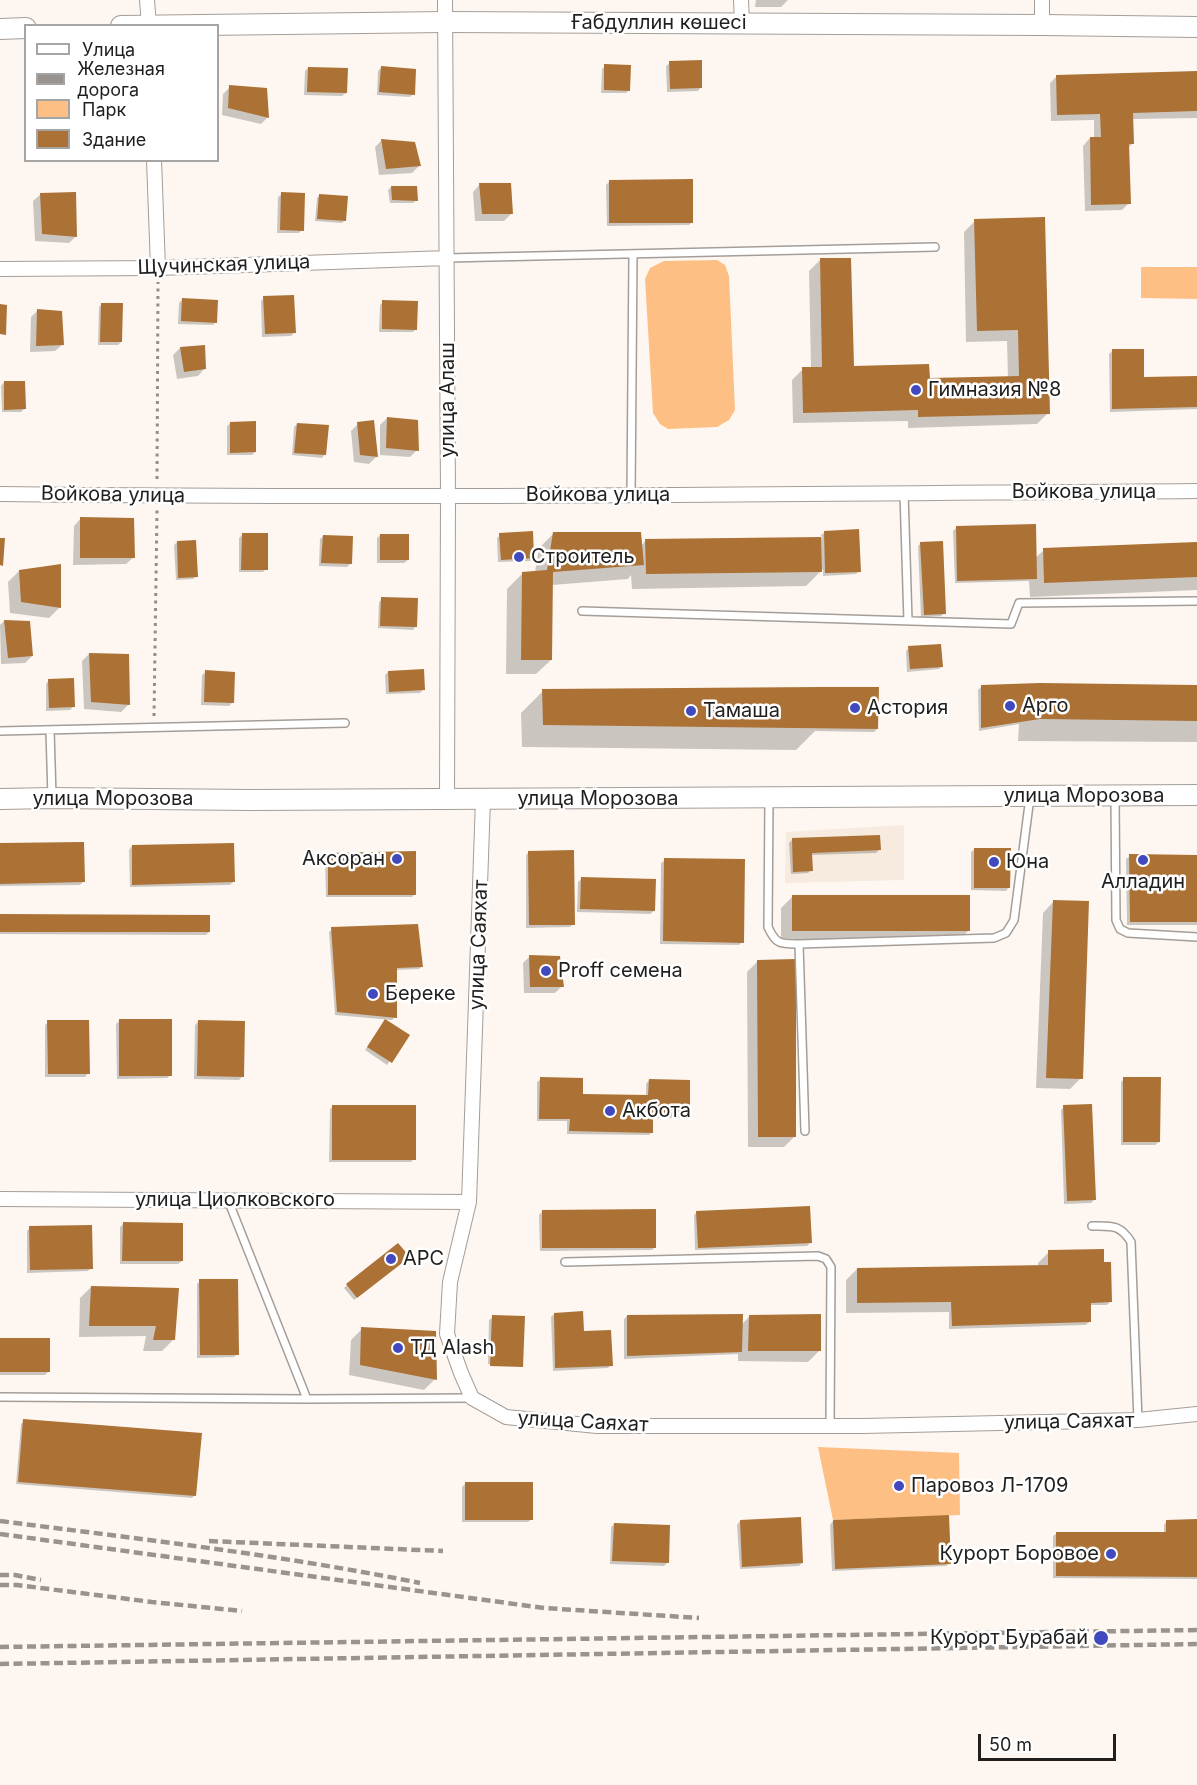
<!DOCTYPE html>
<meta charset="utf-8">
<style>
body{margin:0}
#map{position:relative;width:1197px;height:1785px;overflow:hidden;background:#fef7f1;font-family:Inter,sans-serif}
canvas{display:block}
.legend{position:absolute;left:24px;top:24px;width:195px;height:138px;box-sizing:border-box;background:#fff;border:2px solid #a6a5a5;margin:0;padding:8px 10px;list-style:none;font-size:18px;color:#211f1d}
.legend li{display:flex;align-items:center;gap:12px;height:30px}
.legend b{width:30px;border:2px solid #a6a5a5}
.scale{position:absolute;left:978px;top:1734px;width:138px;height:27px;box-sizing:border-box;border:3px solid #211f1d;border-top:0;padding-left:8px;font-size:18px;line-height:21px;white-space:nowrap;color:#211f1d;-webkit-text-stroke:4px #fff;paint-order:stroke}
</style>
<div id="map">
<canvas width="1197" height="1785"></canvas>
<ul class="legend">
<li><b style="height:8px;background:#fff"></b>Улица</li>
<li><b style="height:8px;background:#98938f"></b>Железная дорога</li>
<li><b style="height:16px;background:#fdbf84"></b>Парк</li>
<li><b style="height:16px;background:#ab7135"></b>Здание</li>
</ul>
<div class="scale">50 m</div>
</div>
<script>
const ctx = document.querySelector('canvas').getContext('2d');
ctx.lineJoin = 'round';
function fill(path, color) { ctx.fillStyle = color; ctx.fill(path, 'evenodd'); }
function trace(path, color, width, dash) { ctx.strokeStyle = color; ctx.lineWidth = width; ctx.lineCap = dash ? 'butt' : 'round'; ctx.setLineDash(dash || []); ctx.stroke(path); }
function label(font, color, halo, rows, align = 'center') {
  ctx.font = font + ' Inter,sans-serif'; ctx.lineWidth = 5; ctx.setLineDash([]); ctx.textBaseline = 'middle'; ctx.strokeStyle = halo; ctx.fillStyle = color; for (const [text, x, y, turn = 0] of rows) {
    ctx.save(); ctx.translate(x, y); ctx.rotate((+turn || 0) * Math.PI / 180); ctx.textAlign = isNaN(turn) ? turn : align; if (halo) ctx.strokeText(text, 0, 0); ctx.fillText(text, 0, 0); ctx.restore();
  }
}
const built = new Path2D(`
 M904 825V880L785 883 786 832Z`);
const green = new Path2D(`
 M717 260 725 265 729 276 735 410 729 420 717 427 668 429 660 424 653 413 645 279 650 268 664 261Z
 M1141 267H1197V299L1141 298Z
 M818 1447 959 1453 960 1515 833 1520Z`);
const shadow = new Path2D(`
 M756 0H788L781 7H755Z
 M670 63 701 87 698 91 667 92 666 66Z
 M605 66 629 90 626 93H601L602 69Z
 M308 68 346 93 342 96 304 95 305 71Z
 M381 68 413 94 410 97 377 95 378 71Z
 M1197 73V118L1132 119V144L1128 148 1129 203 1122 210 1085 211 1083 146 1090 138H1094V120L1051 121 1050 83 1057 76Z
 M230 87 268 117 261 124 222 115 223 94Z
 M382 140 419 166 412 173 379 175 375 147Z
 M610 181 692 222 689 225 607 226 606 185Z
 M480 184 511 214 504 221H475L473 192Z
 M391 187 417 200 413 203H390L388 190Z
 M41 194 76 236 69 243 35 241 33 201Z
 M282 194 302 230 299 233H277L278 197Z
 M320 195 345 220 342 223 315 221 317 198Z
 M1044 219 1048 413 1037 424 908 428V421L793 423 792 380 803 369H811L809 271 820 260 852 367 928 380 1008 378 1007 341 966 342 964 232 975 221Z
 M264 298 294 333 291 336 262 337 261 301Z
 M182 300 216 322 213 325 178 324 179 303Z
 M383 302 416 329 413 332H379L380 305Z
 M102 304 121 342 118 345H98L99 307Z
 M38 310 63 344 55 351 30 352 31 317Z
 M180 348 205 368 198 376 177 379 173 355Z
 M1112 351 1143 378 1197 377V409L1110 412 1109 354Z
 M4 382 24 409 21 412H2L1 386Z
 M387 418 417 450 410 457 380 455V425Z
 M230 423 255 452 252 455H227V426Z
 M297 424 325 454 322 458 292 455 294 427Z
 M358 424 376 457 369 464 354 462 351 431Z
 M81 518 134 557 126 564 73 565 74 526Z
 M956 528 1035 558 1044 550 1197 544V590L1030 597 1029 581 955 583 953 531Z
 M825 532 859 571 856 574 823 576V569L806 586 632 589 631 575 628 579 552 585 551 660 536 674H506L507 589 522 574 535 572 539 548 554 533 641 546 646 540 822 538 821 535Z
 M242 535 266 569 263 572H239V538Z
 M380 535 408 560 404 563H377V538Z
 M500 535 533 557 530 561 498 562 497 538Z
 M323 536 350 564 347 567 319 566 320 539Z
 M177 542 196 576 193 579 176 580 174 545Z
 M921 543 944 613 941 616 921 617 918 546Z
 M19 571 60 607 49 618 10 613 8 582Z
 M382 599 416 626 413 630 378 628 379 602Z
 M4 621 32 656 25 663 1 664 0 625Z
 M909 648 942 666 939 669 907 672 906 651Z
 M89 654 128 655V705L121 712 84 709 82 661Z
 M206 672 232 703 229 706 201 705 202 675Z
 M388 672 423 690 420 693 386 694 385 675Z
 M49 680 73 707 70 710 46 711V684Z
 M1197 686V742L1018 741 1019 724 979 731 978 690 981 687Z
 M543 691 877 729 874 732 815 731 796 750 522 747 521 713Z
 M792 840 879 850 876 853 810 855 811 870 808 873 791 874 789 843Z
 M0 845 83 882 80 885 0 886Z
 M132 846 233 882 230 885 130 887 129 850Z
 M975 849 1009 887 1006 891 971 890V852Z
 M529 852 573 924 570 927 526 928V855Z
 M329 854 415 894 412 897H326L325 858Z
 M1130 856H1197V925H1127L1126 859Z
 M665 860 742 942 739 945 660 944 661 863Z
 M581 879 654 911 650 914 577 912 578 882Z
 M792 897 969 930 958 941H781V908Z
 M1054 901 1081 1078 1070 1089 1036 1088 1043 913Z
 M0 916 209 932 206 935 0 934Z
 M332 929 422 966 419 969 396 970 395 1017 392 1020 335 1015 329 932Z
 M530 956 562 986 555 993H524L523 963Z
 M758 961 795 1136 784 1147H748L747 972Z
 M119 1021 171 1075 167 1078 117 1079 116 1024Z
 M48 1022 88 1073 85 1077H45V1025Z
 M198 1022 243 1076 239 1080 194 1079 195 1025Z
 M383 1024 408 1036 387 1065 365 1050Z
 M541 1079 581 1095 646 1097V1084L649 1080 688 1115 685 1118H652V1132L649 1135 567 1134V1121H537V1082Z
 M1124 1079 1159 1142 1155 1145H1121V1082Z
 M333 1106 414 1159 411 1162H329L330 1109Z
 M1064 1107 1094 1200 1091 1203 1064 1204 1061 1110Z
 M543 1211 655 1247 652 1250 540 1251 539 1215Z
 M697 1212 810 1243 807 1246 695 1250 694 1215Z
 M123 1224 182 1261 178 1264H120V1227Z
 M30 1228 91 1268 88 1271 27 1273V1231Z
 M1049 1252 1111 1301 1107 1305H1089L1090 1321 1086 1325 949 1329V1312L846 1313V1280L857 1269 1038 1266V1263Z
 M405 1260 354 1300 344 1288 347 1285Z
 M200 1281 237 1354 234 1357 197 1358V1284Z
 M91 1287 178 1290 173 1340 162 1351H143L146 1336 79 1337 80 1298Z
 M554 1314 582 1332 611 1365 608 1368 553 1371 551 1317Z
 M627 1316 741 1325 750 1316 819 1351 808 1362 738 1361V1354L624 1359V1319Z
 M493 1317 521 1366 520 1367V1365L488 1364 489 1320Z
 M362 1329 435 1379 424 1390 349 1375 351 1340Z
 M0 1339 48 1372 45 1375H0Z
 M24 1421 195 1495 192 1498 16 1484 21 1424Z
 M465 1484 532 1519 528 1522H462V1487Z
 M740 1521 802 1563 799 1566 740 1569 737 1525Z
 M833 1521 949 1563 946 1566 832 1571 830 1525Z
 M1167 1521H1197V1579L1053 1578V1536L1057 1533H1164V1525Z
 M614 1524 667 1563 664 1566 610 1564 611 1527Z`);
const building = new Path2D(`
 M702 60V88L670 89 669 61Z
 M604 64 631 65 630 91 604 90Z
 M381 66 416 69 415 95 379 92Z
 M308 67 348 68 347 93 307 92Z
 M1197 71V111L1133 113 1134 144H1129L1131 204 1091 205 1090 137H1101L1100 114 1057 115 1056 75Z
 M229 85 267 88 269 118 228 108Z
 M381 139 415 142 421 166 386 169Z
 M693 179V223H609V180Z
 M479 183H511L513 214H482Z
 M391 186H417L418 201 392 200Z
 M76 192 77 237 42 234 40 193Z
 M281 192 305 193 304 231 280 230Z
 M319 194 348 196 346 221 317 219Z
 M1045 217 1050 414 918 417V410L803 413 802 367H822L820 258H851L854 366 929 364 930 378 1019 376 1018 330 977 331 974 219Z
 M294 295 296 333 265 334 263 296Z
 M182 298 218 300 217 323 181 321Z
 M382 300 418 301 417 330 382 329Z
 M101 303H123L122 342H100Z
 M0 304 7 305 6 335 0 334Z
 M37 309 62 311 64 345 36 346Z
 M205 345 206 369 184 372 180 347Z
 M1112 349H1144V377L1197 376V407L1112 409Z
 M4 381H25L26 409 4 410Z
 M387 417 418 420 419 451 386 448Z
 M374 420 378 457 360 455 357 422Z
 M256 421V452L230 453V422Z
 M297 423 329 425 326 455 294 453Z
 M80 517 134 518 135 558H80Z
 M1036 524 1037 579 957 581 956 526Z
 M859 529 861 572 825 573 824 531Z
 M533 531 534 558 501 560 499 533Z
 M553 532H641L644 565 553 572 552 660H521L522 572 547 570Z
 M242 533H268V570H241Z
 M380 534H409V560H380Z
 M323 535 353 536 352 564 321 563Z
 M821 537 822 572 646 574 645 539Z
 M0 538H5L3 566 0 565Z
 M196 540 198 577 178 578 177 541Z
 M943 541 946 614 924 615 920 542Z
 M1197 542V577L1044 583 1043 548Z
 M61 564V608L21 602 19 570Z
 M381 597 418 598 417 627 380 626Z
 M4 620 30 621 33 656 8 658Z
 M941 644 943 667 910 669 908 646Z
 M89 653 129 654 130 705 91 702Z
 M424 669 425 690 389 692 388 671Z
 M205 670 235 672 234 703 204 702Z
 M74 678 75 707 49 708 48 679Z
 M1040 683 1197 685V721L1040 719 981 728V685Z
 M820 687H879L878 729 543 725 542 689Z
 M880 835 881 850 812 853 813 871 793 872 792 838Z
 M84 842 85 882 0 884V843Z
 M234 843 235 882 132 885V845Z
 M974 848H1011L1010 888H974Z
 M574 850 575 925H529L528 851Z
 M416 851V895H328V853Z
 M1129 854 1197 855V922H1130Z
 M664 858 745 859 744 943 663 941Z
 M581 877 656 879 655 911 580 909Z
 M792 895H970V931H792Z
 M1053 900 1089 901 1083 1079 1046 1078Z
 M0 914 210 915V932H0Z
 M418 924 423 967 397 968V1018L337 1012 331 927Z
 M529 955 560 956 564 987H530Z
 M796 959V1137H758L757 960Z
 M119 1019H172V1076H119Z
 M385 1019 410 1035 392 1063 367 1047Z
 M47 1020H89L90 1074H48Z
 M198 1020 245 1021 244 1077 197 1076Z
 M540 1077 583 1078V1094L648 1095 649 1079 690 1080V1116L653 1115V1133L569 1131 570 1119H539Z
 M1123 1077H1161L1160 1142H1123Z
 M1092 1104 1096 1200 1067 1201 1063 1105Z
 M332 1105H416V1160H332Z
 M810 1206 812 1243 698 1248 696 1211Z
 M656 1209V1248H542V1210Z
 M123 1222 183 1223V1261H122Z
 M92 1225 93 1269 30 1270 29 1226Z
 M398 1243 410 1257 357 1298 346 1284Z
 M1104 1249V1262H1111L1112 1302 1091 1303V1322L952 1326 951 1302 857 1303V1268L1048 1265V1250Z
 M199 1279H238L239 1355H200Z
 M91 1286 179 1288 175 1340H153L156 1326H89Z
 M583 1311 584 1331 611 1330 613 1366 555 1368 554 1313Z
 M743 1314 742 1352 627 1356V1315Z
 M821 1314V1351H748L749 1315Z
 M492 1315 525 1316 523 1367 490 1366Z
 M361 1327 436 1331 437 1380 360 1365Z
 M0 1338H50V1372H0Z
 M23 1419 202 1433 196 1496 18 1482Z
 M465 1482H533V1520H465Z
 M949 1515 951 1564 835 1569 833 1520Z
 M801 1517 803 1563 742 1567 740 1520Z
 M1197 1519V1577L1056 1576V1532H1166V1520Z
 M614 1523 670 1525 669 1563 612 1561Z`);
const path = new Path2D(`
 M157 479 158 282
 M154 716 157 510`);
const lane = new Path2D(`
 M447 258 935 247
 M904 493 908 621
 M631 495 633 254
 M582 611 1011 624 1019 603 1197 601
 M50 730 52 797
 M0 731 345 723
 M1115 798 1116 920 1120 929 1128 933 1197 937
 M769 800 768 927C776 945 781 944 799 944L994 938 1006 933 1014 920 1030 797
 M799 944 805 1131
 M228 1200 307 1399 472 1398
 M1092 1226C1111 1226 1120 1224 1131 1242L1138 1420
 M565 1262 818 1256 826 1259 831 1267 830 1426
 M0 1397 307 1399`);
const street = new Path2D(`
 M147 0 149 26
 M445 0 448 496 447 799
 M741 0 742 23
 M1042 0V25
 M154 160 158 268
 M0 269 158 268 447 258
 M0 494C399 499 798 494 1197 491
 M483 799 469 1202 450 1282 447 1334 461 1373 472 1398 506 1417 597 1426H862L1138 1420 1197 1414
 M0 1199 469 1202`);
const secondary = new Path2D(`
 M121 26 445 22 1042 25 1197 27
 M0 29 26 28
 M0 799 52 798 250 800 1197 795`);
const rail = new Path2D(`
 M0 1521C140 1539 282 1555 420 1583
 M0 1534 544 1608 699 1618
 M209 1541 443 1551
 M0 1575H15L41 1580
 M0 1585H17L152 1602 242 1611
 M0 1647 1197 1630
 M0 1664 1197 1644`);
const markers = [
 [916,390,6,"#4049be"],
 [519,557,6,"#4049be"],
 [1010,706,6,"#4049be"],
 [855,708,6,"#4049be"],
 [691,711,6,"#4049be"],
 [397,859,6,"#4049be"],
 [1143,860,6,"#4049be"],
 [994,862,6,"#4049be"],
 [546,971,6,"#4049be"],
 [373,994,6,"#4049be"],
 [610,1111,6,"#4049be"],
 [391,1259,6,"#4049be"],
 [398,1348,6,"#4049be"],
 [899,1486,6,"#4049be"],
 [1111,1554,6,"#4049be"],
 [1101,1638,8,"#4049be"]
];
const streetNames = [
 ["Ғабдуллин көшесі",659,23],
 ["Щучинская улица",224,265,-2],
 ["улица Алаш",448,400,-90],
 ["Войкова улица",1084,492],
 ["Войкова улица",113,495,1],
 ["Войкова улица",598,495],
 ["улица Морозова",1084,796],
 ["улица Морозова",113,799],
 ["улица Морозова",598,799],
 ["улица Саяхат",479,945,-88],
 ["улица Циолковского",235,1200],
 ["улица Саяхат",583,1422,3],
 ["улица Саяхат",1069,1422,-1]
];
const poiNames = [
 ["Гимназия №8",928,390],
 ["Строитель",531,557],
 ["Арго",1022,706],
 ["Астория",867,708],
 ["Тамаша",703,711],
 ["Аксоран",385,859,"right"],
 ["Юна",1006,862],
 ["Алладин",1143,882,"center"],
 ["Proff семена",558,971],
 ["Береке",385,994],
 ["Акбота",622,1111],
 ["АРС",403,1259],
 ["ТД Alash",410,1348],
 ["Паровоз Л-1709",911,1486],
 ["Курорт Боровое",1099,1554,"right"],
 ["Курорт Бурабай",1088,1638,"right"]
];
fill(built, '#f7eade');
fill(green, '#fdbf84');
fill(shadow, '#0003');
fill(building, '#ab7135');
trace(lane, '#a49d98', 10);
trace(street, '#a49d98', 16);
trace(secondary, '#a49d98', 22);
trace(path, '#928e8a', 3, [3, 4.5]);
trace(lane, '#fff', 7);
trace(street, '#fff', 14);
trace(secondary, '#fff', 20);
trace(rail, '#98938f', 4.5, [9, 4.5]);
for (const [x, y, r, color] of markers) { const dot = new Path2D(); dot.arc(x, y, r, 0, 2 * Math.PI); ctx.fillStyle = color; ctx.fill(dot); trace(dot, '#fff', 2); }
label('20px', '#211f1d', '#fff', streetNames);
label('20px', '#211f1d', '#fff', poiNames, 'left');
</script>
